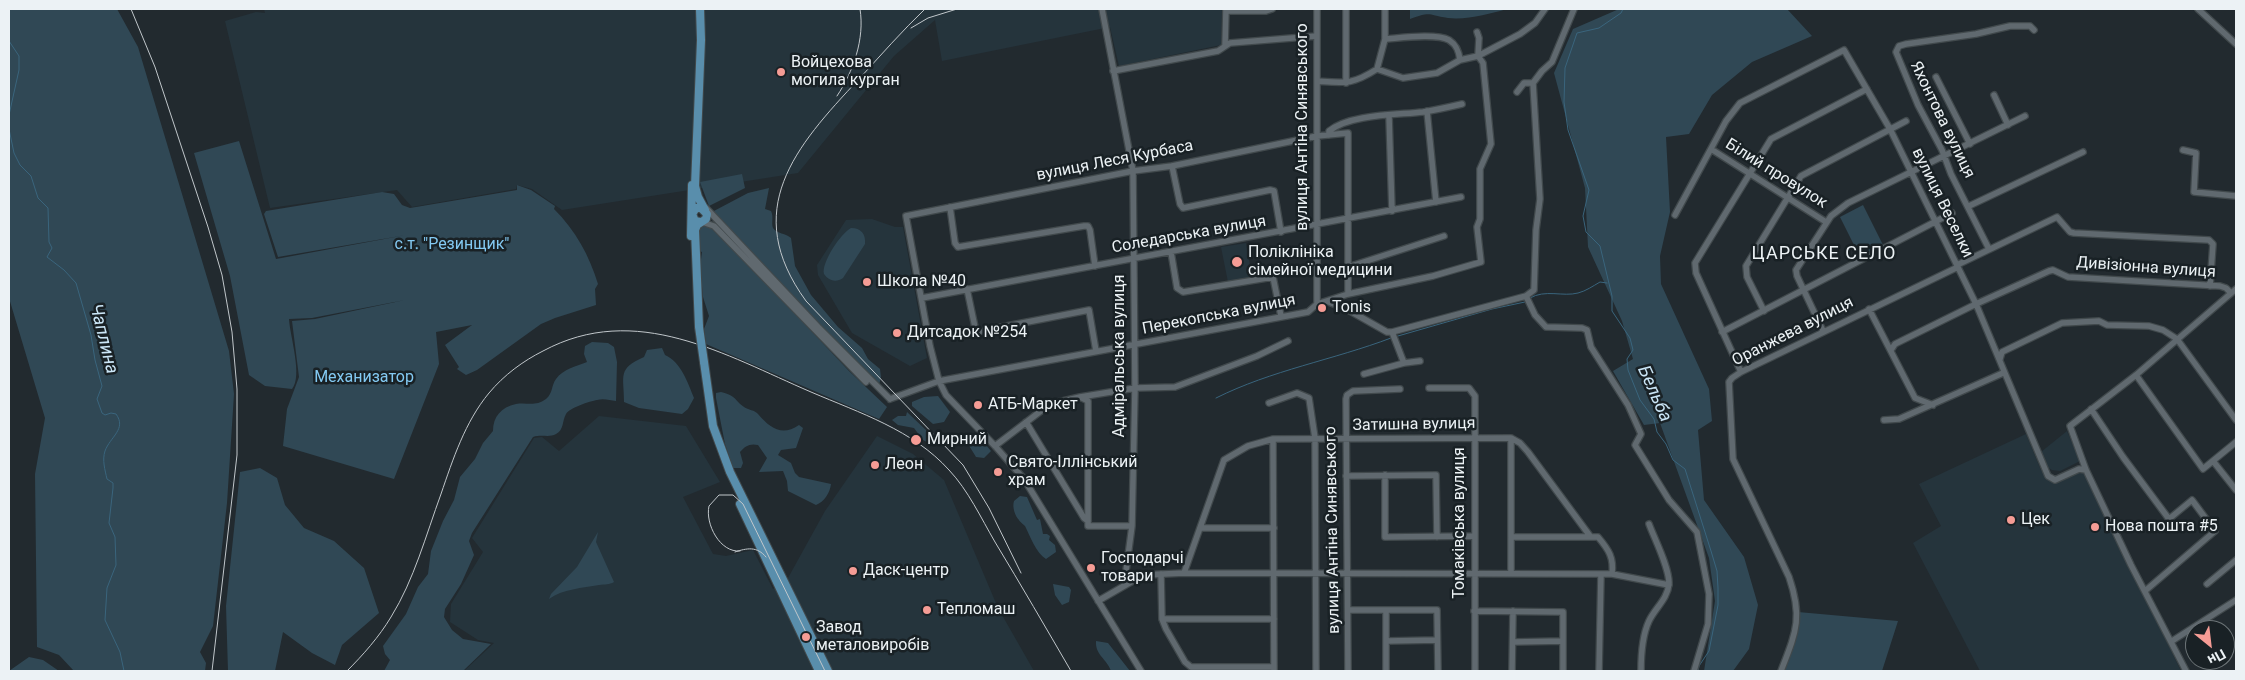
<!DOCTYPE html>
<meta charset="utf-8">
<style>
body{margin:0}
#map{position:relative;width:2245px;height:680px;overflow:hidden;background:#222a2f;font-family:Roboto,sans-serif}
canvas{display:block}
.frame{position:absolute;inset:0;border:10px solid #ecf2f5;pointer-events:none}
.north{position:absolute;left:2185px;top:620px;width:50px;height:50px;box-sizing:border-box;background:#192125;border:1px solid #6d7578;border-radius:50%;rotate:151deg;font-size:14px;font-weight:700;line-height:20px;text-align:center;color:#ecf2f5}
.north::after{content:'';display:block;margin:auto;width:18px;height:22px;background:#f59c95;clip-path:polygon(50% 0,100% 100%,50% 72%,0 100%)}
</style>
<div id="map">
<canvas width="2245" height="680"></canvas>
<div class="frame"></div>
<div class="north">Пн</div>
</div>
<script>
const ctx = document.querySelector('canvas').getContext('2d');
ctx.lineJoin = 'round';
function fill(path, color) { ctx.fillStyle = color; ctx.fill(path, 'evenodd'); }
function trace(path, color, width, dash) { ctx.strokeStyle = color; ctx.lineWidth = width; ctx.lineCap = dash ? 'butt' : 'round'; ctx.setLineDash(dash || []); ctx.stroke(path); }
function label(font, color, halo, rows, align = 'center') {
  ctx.font = font + ' Roboto,sans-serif'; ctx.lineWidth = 5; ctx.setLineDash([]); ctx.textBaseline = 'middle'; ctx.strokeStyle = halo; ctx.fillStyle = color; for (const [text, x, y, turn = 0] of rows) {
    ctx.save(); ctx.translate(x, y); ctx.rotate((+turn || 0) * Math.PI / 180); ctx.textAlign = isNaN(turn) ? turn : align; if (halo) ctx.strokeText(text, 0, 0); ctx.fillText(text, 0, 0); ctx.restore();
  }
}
const built = new Path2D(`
 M264 9H1222L1221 45 1119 66 1110 27 942 61 935 20 894 56 798 173 562 210 532 189 517 185 516 189 412 207 397 190 270 208 225 21 256 12 265 13Z
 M872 219 895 227H903L927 358 910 366 852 333 818 275 817 265 846 220Z
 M1246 243 1252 277 1228 282 1221 247Z
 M599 416 686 426 720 482 683 497 713 554 726 556 753 550 773 589 788 578 825 511 877 436 913 454 944 480 998 608 1034 671H464L494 643 478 640 450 622 451 604 483 552 472 538 534 438 542 437 559 451Z
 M2067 431 2080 461 2060 471 2052 470 2047 467 2041 452Z
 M2026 434 2041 470 2053 482 2080 471H2085L2181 671H1980L1913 543 1941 526 1919 484Z`);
const green = new Path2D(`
 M9 9H117L138 47 229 351 234 394 227 503 213 626 200 652 206 663 205 671H74L59 655 37 647 35 474 45 418 9 298Z
 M1410 9H1507C1489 14 1468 20 1448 18 1427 15 1432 11 1410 19Z
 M1619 9H1787L1812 36 1752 62 1712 95 1689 134 1666 137 1670 212 1660 256 1661 284 1709 389 1712 421 1698 430 1704 500 1744 557 1758 605 1749 649 1733 671H1704L1715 601 1709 558 1660 423 1644 425 1613 371 1633 359 1622 321 1588 247 1585 188 1554 73 1573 29Z
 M239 141 276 259 406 235 278 257 264 214 266 211 382 192 394 194 402 205 410 208 517 190V185L531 190 555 206 554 209C576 231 589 255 598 284L595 289 596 305 555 318 541 324 477 370 466 375 457 369 459 367 445 345 472 325 436 332 439 364 394 479 283 446 287 409 299 377 292 321 315 319 405 300 312 318 289 319C290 337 303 376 292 389L265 386 249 375 230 276 194 153Z
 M742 174 745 188 709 206 700 182Z
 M769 188 765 209 771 211C774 217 771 223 773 228 777 234 786 233 791 238L795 266 811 295 838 327 862 348 868 359 880 369 881 377 879 385 867 377 712 212 748 193Z
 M1863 205 1883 245 1860 257 1840 217Z
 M702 225 715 229 849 371 887 407 879 419 706 344 704 329 709 316 703 297 700 267 702 252 697 250V229Z
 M851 228C861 228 866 234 865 244L843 278C836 283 829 281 824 274 821 263 841 233 851 228Z
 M592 342 608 343 614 347 617 362 616 401C610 400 603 398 597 400 590 401 569 408 566 414 562 421 564 430 556 434 549 438 542 434 533 437L472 533 469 541 474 555 461 584 445 609 444 617 452 630 463 639 491 644 463 671H384L390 660 385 654 383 646 406 614 418 587 428 574 431 551 443 521 454 500 460 477 475 459 483 443 493 431C493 417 501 407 516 404 527 402 535 407 546 399 553 393 551 386 556 379 563 369 577 366 587 362L584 354 585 346Z
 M662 348 665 355C681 362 688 383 694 398L688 409 682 414 639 408 624 402C624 375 617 369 644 357L647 350Z
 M721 392C737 396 733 399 744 407 748 410 755 410 758 414 770 428 782 437 799 425L803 428 796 448 781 450 778 455 791 463 795 473 799 477 831 484C830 493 824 502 816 505L788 491 787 481 783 471 759 472 767 458 758 445C750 443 745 446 740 452L743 463 741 468H733L725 444 716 398V393Z
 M938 396 950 412 944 422 933 424 912 406V402L924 397Z
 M907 412 928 432 938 445 934 446 923 440 914 428 898 425 892 420 898 416H906Z
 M977 437 980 438 991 451 984 458 976 457 968 444 973 438Z
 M260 468 277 478 285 505 304 528 334 541 364 568 379 613 342 645 335 665 312 653 283 632 275 671H228L226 606 240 472Z
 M1020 496 1027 497 1037 520 1040 519 1043 534H1047L1050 536 1049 540 1055 545 1056 552 1046 559C1036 553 1030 536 1025 526 1024 525 1019 521 1019 520 1015 516 1012 507 1014 501Z
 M598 532 596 542 614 582C609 585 605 584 599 585 583 588 562 589 549 599L551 594 577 567Z
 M1053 584 1069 587 1071 590 1069 602 1062 605 1055 595Z
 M1798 612 1898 621 1882 671H1780Z
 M1096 641 1108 643 1130 671H1111C1107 659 1095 655 1096 641Z
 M29 657 43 660 59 671H9Z`);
const stream = new Path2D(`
 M1623 9 1621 13 1599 28 1577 33 1565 68 1564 102 1568 130 1589 190 1583 216 1586 232 1600 246 1612 296V311L1630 338 1633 350 1627 359 1628 370 1640 400 1654 419 1657 432 1666 444 1673 460 1685 469 1711 551 1717 571 1718 588V605L1709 651 1699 666 1698 671
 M9 41 19 56V70L9 115
 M9 129 14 153 20 165 31 176 38 198 48 208 49 242 52 248 47 257 64 270 76 283 91 335 95 360 102 386 97 399 102 413 105 415 111 413 116 414C127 429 110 437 105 451 102 460 105 470 107 479L113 483V488L109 523 115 537 116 565 107 588 105 620 120 652 124 671
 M1530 298C1545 289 1563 297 1578 293 1586 291 1593 286 1600 282L1607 283
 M1398 336 1492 309 1525 302
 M1216 398C1272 370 1333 360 1391 338`);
const minor = new Path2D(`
 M1102 9 1133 171 1135 388 1132 526 1124 586
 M1317 9V304
 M2198 9 2236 44
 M1226 11H1266L1272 9
 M1385 39C1400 38 1436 33 1449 40 1457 45 1459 52 1460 60
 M1225 46 1226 9
 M1377 69 1403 78 1437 73 1460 60 1478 56 1520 34 1535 23 1545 9
 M1113 71 1218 51 1230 43 1317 36
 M1936 77 1970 144
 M1317 81C1345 83 1352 85 1377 69L1385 39V9
 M1346 83V9
 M1533 83 1542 71 1552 62 1574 9
 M1517 92 1524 83H1533
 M1994 95 2008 125
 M1427 111 1436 202
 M1389 116 1392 211
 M1329 135V131C1350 114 1397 115 1423 112 1436 110 1449 107 1462 104
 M1711 149 1826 222
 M2183 150 2196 153 2194 192 2236 196
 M1172 166 1180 204 1183 208 1270 190 1274 191 1281 232
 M1969 206 2083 152
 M950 207 955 243 958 247 1084 226H1088L1090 230 1095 266
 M706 208 818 327 890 399
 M1675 215 1726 121 1740 103 1844 50 1890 129 1976 304 2048 476 2055 480 2079 469 2086 470
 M702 222 714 226 866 382
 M1989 249 1951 174 1942 150 1918 105 1896 52 1899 46 1906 44 1976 34 2010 26H2030L2034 30
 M1171 252 1177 288 1183 292 1273 277 1281 316
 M1957 265 2057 217 2070 232 2074 233 2209 240 2213 244 2210 286
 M1348 267 1444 236
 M967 289 976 332 1089 310 1096 351
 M1526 296 1535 315 1546 327 1582 328 1587 330 1591 347 1628 405 1641 434 1635 445 1669 500 1697 532 1709 594 1708 624 1694 671
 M922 298 1461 197
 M1329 302 1350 311 1387 332H1392L1404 363
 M1869 309 1915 398 1933 405
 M1764 311 1747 277 1746 266 1801 176 1906 121
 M1823 331 1797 276 1796 270 1831 216 1848 203 2025 116
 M1392 332 1526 296 1534 290 1536 230 1540 199 1533 83
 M1722 332 1952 213
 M1891 350 1895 344 1976 304 2049 271 2053 270 2068 277 2220 286 2226 288 2231 293
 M2000 359 2002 352 2062 323 2099 321 2107 325 2149 326 2163 330 2177 339 2236 420
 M1741 372 1696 273 1695 263 1771 139 1867 89
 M1364 374 1404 363 1420 361
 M2136 375 2203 469 2236 442
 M1429 388H1469L1475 396V671
 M890 399 939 381 1308 312 1317 304 1348 294 1433 276 1481 262 1477 227 1480 219V169L1491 144 1483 63 1478 56 1479 38 1477 32
 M1269 403 1297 393 1309 398 1315 438 1316 671
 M2091 409 2123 457 2169 519 2192 500 2215 531 2145 591
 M1884 420 1899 419 2003 373
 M1026 422 1084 518 1088 521
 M1273 439 1274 671
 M995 446 1050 404 1080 397
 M2213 461 2236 490
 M1385 475V537L1475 536
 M1346 476 1436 475 1437 537
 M1132 526H1088V401L1080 397 1135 388 1175 387 1257 356 1288 341
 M1201 528H1274
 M1511 537H1598C1609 550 1614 558 1612 574
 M1184 573 1224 460 1248 446 1273 439 1511 438 1520 443 1528 452 1590 536
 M1161 574 1162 619 1166 629 1185 662 1191 667H1274
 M1511 574V438
 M2207 584 2236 560
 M1098 601 1143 575 1184 573 1612 574 1669 585
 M1348 610H1437L1438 671
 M1386 611V671
 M1474 611 1563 612V671
 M1162 619H1274
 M1386 641 1437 640
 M2172 641 2236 600
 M1513 642 1563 641
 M1141 671 1024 479 995 446 946 395 939 381 930 346 906 216 1133 171 1172 166 1317 136 1348 133V294
 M1348 671 1346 399 1347 395 1353 391 1400 389
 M1512 671 1513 611
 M1599 671 1601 574
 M1641 671C1641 655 1642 636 1649 621 1655 608 1668 599 1669 583 1669 567 1655 540 1649 524
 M1781 671C1796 632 1803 618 1789 577L1733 459 1729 382 1732 378 1741 372 1958 267
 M2186 671 2131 565 2086 470 2070 426 2136 375 2236 289`);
const major = new Path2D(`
 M700 9 701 40 695 186 698 197 705 210
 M691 236 692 185
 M699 327 695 230 697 225 706 219 707 214 701 208H696L692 214 695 221 700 222
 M704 362 713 426 730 472 828 671
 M740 504 819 671`);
const tram = new Path2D(`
 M740 551C720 553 705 524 709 506L719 495H733L743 504 825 671
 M735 552C747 548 757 546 766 557`);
const rail = new Path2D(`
 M131 9 155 67 208 227 222 275 232 332 237 389V455L212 671
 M925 9C902 31 881 55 859 79 795 147 740 210 806 301L963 465 989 508 1021 573
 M911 28 928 18 957 9
 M837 96C853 72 865 39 860 9
 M347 671C363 655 379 637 391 617 414 580 426 535 441 494 453 459 465 422 489 393 504 375 523 361 543 351 636 301 725 355 811 392 860 413 913 430 949 470 968 490 981 518 995 542 1021 585 1046 628 1071 671
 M523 671H527`);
const majorBridge = new Path2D(`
 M699 327 704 362`);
const markers = [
 [781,72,5,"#f59c95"],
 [1237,262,6,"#f59c95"],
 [867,282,5,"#f59c95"],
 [1322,308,5,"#f59c95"],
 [897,333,5,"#f59c95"],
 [978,405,5,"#f59c95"],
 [916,440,6,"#f59c95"],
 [875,465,5,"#f59c95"],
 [998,472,5,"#f59c95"],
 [2011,520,5,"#f59c95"],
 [2095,527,5,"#f59c95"],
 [1091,568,5,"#f59c95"],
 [853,571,5,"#f59c95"],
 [927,610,5,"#f59c95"],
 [806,637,5,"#f59c95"]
];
const poiNames = [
 ["Войцехова",791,63],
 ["могила курган",791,81],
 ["Поліклініка",1248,253],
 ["сімейної медицини",1248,271],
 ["Школа №40",877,282],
 ["Tonis",1332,308],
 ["Дитсадок №254",907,333],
 ["АТБ-Маркет",988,405],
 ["Мирний",927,440],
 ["Свято-Іллінський",1008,463],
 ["храм",1008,481],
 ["Леон",885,465],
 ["Цек",2021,520],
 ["Нова пошта #5",2105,527],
 ["Господарчі",1101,559],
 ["товари",1101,577],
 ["Даск-центр",863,571],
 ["Тепломаш",937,610],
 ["Завод",816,628],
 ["металовиробів",816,646]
];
const streetNames = [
 ["Яхонтова вулиця",1942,120,64],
 ["вулиця Антіна Синявського",1303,127,-90],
 ["вулиця Леся Курбаса",1115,161,-11],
 ["Білий провулок",1776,174,32],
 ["вулиця Веселки",1942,203,64],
 ["Соледарська вулиця",1189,235,-10],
 ["Дивізіонна вулиця",2146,268,4],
 ["Перекопська вулиця",1219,315,-11],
 ["Оранжева вулиця",1793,332,-27],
 ["Адміральська вулиця",1120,356,-90],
 ["Затишна вулиця",1414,425,-1],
 ["Томаківська вулиця",1460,523,-90],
 ["вулиця Антіна Синявського",1333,530,-91]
];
const parkNames = [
 ["с.т. \"Резинщик\"",452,245],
 ["Механизатор",364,378]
];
const neighbourhoodNames = [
 ["ЦАРСЬКЕ СЕЛО",1824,254]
];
const waterNames = [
 ["Чаплина",103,339,76],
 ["Бельба",1654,394,66]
];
fill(built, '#25343c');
fill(green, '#304855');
trace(stream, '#3a657d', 1);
trace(minor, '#41494c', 8);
trace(major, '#41494c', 10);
trace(minor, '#60696f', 5.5);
trace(major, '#598eac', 8);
trace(tram, '#c1c7cb', 1);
trace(rail, '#c1c7cb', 1);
trace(majorBridge, '#41494c', 10, []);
trace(majorBridge, '#598eac', 8);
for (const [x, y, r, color] of markers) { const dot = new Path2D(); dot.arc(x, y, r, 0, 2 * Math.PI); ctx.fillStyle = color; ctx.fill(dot); trace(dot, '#192125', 2); }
label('16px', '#ecf2f5', '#192125', poiNames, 'left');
label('16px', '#ecf2f5', '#192125', streetNames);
label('16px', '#83c9f2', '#192125', parkNames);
ctx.letterSpacing = '1px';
label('18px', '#ecf2f5', '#192125', neighbourhoodNames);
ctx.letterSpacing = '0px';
label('italic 18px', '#cbe6f7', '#192125', waterNames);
</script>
